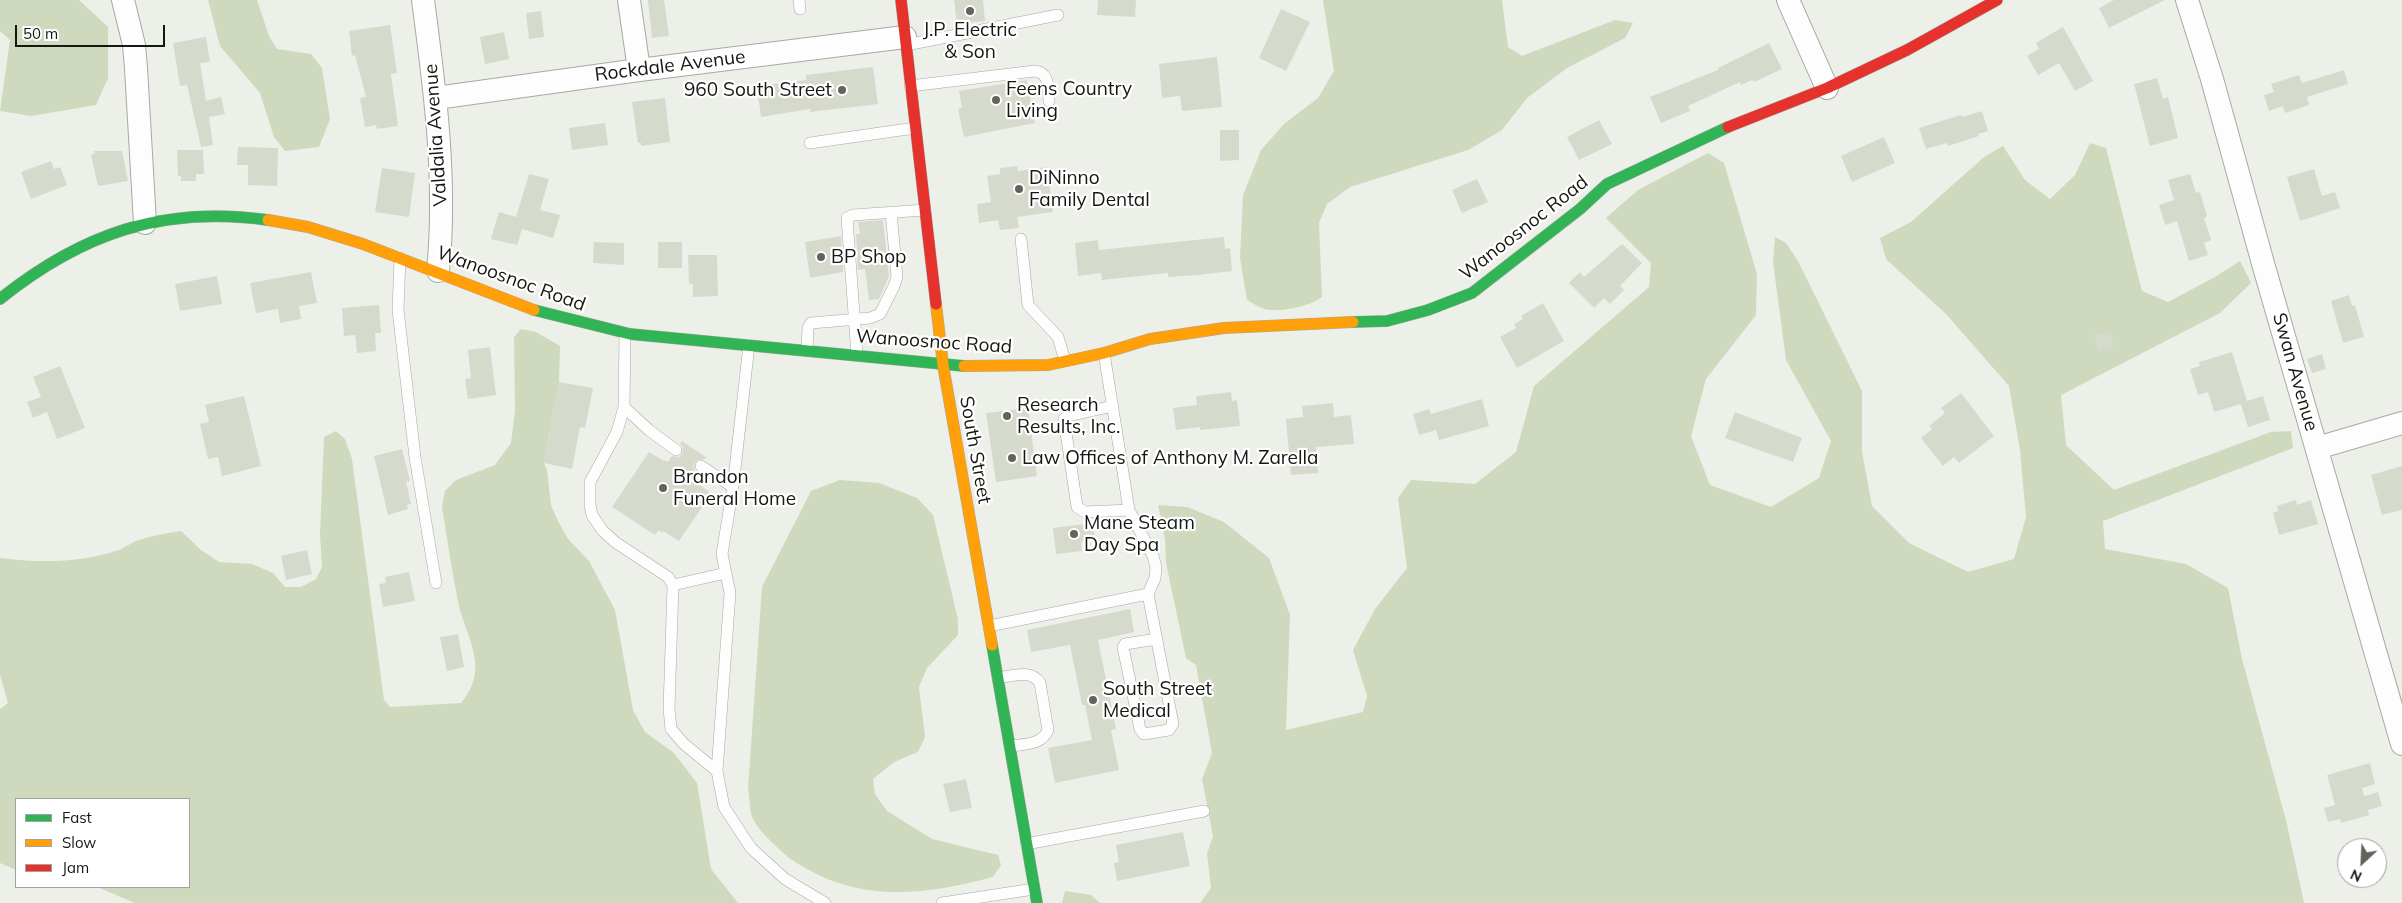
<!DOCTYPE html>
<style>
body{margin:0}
#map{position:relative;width:2402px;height:903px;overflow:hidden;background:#edf0e8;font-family:Mulish,sans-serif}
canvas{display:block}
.legend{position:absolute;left:15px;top:798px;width:175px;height:90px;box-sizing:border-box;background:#fff;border:1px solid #a1a2a0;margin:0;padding:6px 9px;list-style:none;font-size:15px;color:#151712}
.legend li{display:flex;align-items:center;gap:10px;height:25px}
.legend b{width:25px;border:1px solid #a1a2a0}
.north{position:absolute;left:2337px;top:838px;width:50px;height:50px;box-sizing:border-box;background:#fff;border:1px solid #a1a2a0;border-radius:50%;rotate:205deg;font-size:14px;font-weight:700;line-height:20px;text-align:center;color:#151712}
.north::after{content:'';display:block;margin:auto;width:18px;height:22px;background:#61635d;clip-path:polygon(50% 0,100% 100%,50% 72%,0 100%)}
.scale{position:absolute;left:15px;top:25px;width:150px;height:22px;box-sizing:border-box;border:2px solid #151712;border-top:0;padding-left:6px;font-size:15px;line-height:18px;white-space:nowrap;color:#151712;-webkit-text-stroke:4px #fff;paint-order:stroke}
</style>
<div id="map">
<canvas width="2402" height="903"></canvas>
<ul class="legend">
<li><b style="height:6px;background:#30b455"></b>Fast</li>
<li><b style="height:6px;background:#ff9f0a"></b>Slow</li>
<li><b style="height:6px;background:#e5322d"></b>Jam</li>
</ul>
<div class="north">N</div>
<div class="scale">50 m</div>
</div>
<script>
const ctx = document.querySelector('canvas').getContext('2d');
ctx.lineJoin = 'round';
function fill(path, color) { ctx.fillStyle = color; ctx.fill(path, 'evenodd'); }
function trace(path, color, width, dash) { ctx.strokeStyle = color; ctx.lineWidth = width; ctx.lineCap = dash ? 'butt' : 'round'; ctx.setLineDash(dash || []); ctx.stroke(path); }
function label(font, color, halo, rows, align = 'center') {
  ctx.font = font + ' Mulish,sans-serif'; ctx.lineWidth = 4.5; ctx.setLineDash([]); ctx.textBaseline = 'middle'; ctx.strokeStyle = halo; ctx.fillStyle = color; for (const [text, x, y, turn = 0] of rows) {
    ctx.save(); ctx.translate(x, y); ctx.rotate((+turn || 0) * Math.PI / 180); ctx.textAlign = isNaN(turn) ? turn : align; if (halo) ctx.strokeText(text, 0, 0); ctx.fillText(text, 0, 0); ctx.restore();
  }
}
const forest = new Path2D(`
 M0 0H79L108 27V78L96 105 31 116 0 111 10 40 0 31Z
 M208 0H257L269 36 277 49 311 54 322 68 330 119 319 147 285 151 274 137 260 93 220 46Z
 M1323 0H1502L1508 47 1522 56 1615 20 1633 23 1625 38 1567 68 1527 98 1502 130 1468 150 1350 187 1327 204 1319 223 1322 297C1311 306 1279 313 1265 309 1259 308 1253 303 1247 300L1240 258 1243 195 1261 150 1284 124 1318 98 1334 71Z
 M2090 143 2106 148 2142 291 2168 302 2215 277 2240 261 2251 283 2220 313 2061 395 2066 445 2114 490 2271 432 2291 431 2293 448 2103 521 2105 549 2186 564 2228 588 2242 659 2286 820 2304 903H1200L1211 888 1207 854 1213 836 1202 779 1212 753 1196 665 1186 658 1166 563 1165 539 1158 505 1187 507 1224 522 1269 558 1290 615 1286 730 1363 712 1367 696 1353 650 1375 609 1407 568 1398 498 1411 480 1475 484 1516 452 1534 386 1649 287 1651 263 1606 218 1638 190 1708 153 1724 163 1757 274 1756 315 1706 379 1691 436 1710 485 1771 507 1819 478 1831 441 1786 360 1773 262 1775 237 1786 243 1798 261 1862 391V452L1872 506 1909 543 1968 572 2014 559 2026 517 2020 450 2009 386 1946 314 1886 259 1880 238 1911 222 1984 157 2003 146 2025 180 2050 199 2075 175Z
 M521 329 536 332 560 346 559 382 544 463 547 470 551 505 557 519 568 539 589 561 615 610 633 710 645 732 674 753 697 783 711 869 738 903H135L97 887H189V799H16V870L0 863V709L8 703 0 675V558C39 563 81 563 119 550 125 547 130 544 136 541 150 536 166 533 181 531L201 550 219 562 252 564 273 573 285 587H301L316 579 322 567 320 534 324 437 336 431 345 439 352 459 384 700 390 707 461 703C491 668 466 638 458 602 452 570 447 539 442 507L445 491 456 480 495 465 511 443 515 411 514 337Z
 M840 480 879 483 917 498 933 515 958 619V635L927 668 919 687 925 737 918 752 894 762 873 779 875 794 887 811 932 839 998 855 1001 865 993 877C917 897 855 903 789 858 777 847 761 834 753 819 749 812 750 798 748 789L762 587 811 491Z
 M1065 891 1091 895 1100 903H1062Z`);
const building = new Path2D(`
 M648 0H664L669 36 652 38Z
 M954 0H983L985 21 957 24Z
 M1098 0H1136L1135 17 1097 15Z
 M2114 0H2165L2109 28 2099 8Z
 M1281 9 1310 22 1286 71 1259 58Z
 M541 11 544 37 529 39 526 13Z
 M390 25 397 73 391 74 398 126 377 129 376 125 365 127 360 98 366 97 355 55 352 56 349 31Z
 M2063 27 2093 81 2075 91 2059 63 2038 75 2027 56 2039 49 2036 43Z
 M504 32 509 59 485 64 480 37Z
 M206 37 210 62 200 63 206 101 221 97 225 114 209 117 213 145 201 147 187 85 180 86 173 43Z
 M1769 43 1782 69 1754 82 1752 80 1741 85 1740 82 1688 106 1690 111 1661 123 1650 97 1718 70V68Z
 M1217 57 1222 107 1182 111 1180 96 1162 98 1159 64Z
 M873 67 878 104 810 112V109L761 117 757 86 806 80V75Z
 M2344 70 2348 84 2307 97 2309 105 2285 113 2283 106 2269 111 2264 95 2274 92 2271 84 2299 75 2302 83Z
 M2157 78 2163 99 2168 97 2178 138 2150 146 2134 84Z
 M1027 80 1035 123 964 137 958 109 962 108 959 91Z
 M665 98 670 142 641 146V143H638L632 102Z
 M1982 111 1988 131 1978 134 1979 136 1948 146 1947 143 1926 149 1919 128 1961 115 1962 117Z
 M1599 120 1612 144 1579 160 1567 137Z
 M605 123 608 145 572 150 569 128Z
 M1220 130H1239V160L1220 161Z
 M1884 137 1895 163 1852 182 1841 156Z
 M238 147 278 148 277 186 248 185V165H237Z
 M177 150H203L204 174H196V181H181V176H178Z
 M94 151H122L128 181 98 186 91 155 95 154Z
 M51 161 54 169 60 167 67 185 31 199 21 172Z
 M1017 166 1018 171 1047 167 1053 212 1017 217 1019 228 1000 230 998 220 979 223 977 204 991 202 987 176 1000 174V168Z
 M382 168 415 173 409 217 375 212Z
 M2314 169 2322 196 2335 192 2340 208 2300 221 2287 177Z
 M529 174 549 179 540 210 560 215 553 238 522 229 517 245 491 239 499 212 516 217Z
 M2190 174 2196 193 2200 192 2207 216 2204 218 2211 240 2204 243 2208 255 2189 261 2177 221 2165 225 2159 205 2174 200 2168 180Z
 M1477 179 1488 202 1462 213 1452 190Z
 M883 220 889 276 879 299 869 300 865 269 858 270 856 234H860L858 222Z
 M841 236 843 272 810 278 805 242Z
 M1224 237 1225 249 1230 248 1232 271 1198 275 1168 277V273L1102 280 1101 273 1078 276 1075 243 1098 240 1099 250Z
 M594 242 624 243V265L593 263Z
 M658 242H682V268H658Z
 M1622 244 1642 263 1620 286 1624 290 1610 304 1604 298 1594 308 1569 283 1580 272 1584 277Z
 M688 255H717L718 296 693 297V284H689Z
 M311 272 317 303 299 306 301 319 280 323 278 309 256 313 250 283Z
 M217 276 222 304 180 311 175 284Z
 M2349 295 2352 306 2355 305 2364 337 2343 343 2331 301Z
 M1543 303 1564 341 1517 368 1500 337 1516 328 1514 324 1523 319 1521 316Z
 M379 305 381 333H375L376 351 357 353 355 335 344 336 342 308Z
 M2110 331 2114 348 2098 352 2094 335Z
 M490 347 496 395 468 399 465 379 471 378 468 350Z
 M2232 352 2247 401 2263 396 2270 420 2248 427 2241 404 2214 412 2208 392 2198 395 2190 369 2200 366 2199 362Z
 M2322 354 2326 369 2312 373 2307 359Z
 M60 366 85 428 57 439 47 412 33 418 27 402 41 397 33 377Z
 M559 382 593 388 585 428 580 427 572 469 544 463Z
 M1231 392 1232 401 1237 400 1240 426 1200 430V427L1176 430 1173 408 1197 405 1196 396Z
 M1961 393 1994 436 1959 463 1954 457 1943 466 1921 438 1932 429 1929 426 1945 413 1941 408Z
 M244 396 261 466 222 476 218 457 208 459 200 424 209 422 205 405Z
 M1482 399 1489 426 1439 440 1436 430 1419 435 1413 414 1429 409 1431 414Z
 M1333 403 1334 417 1351 415 1354 444 1316 447 1318 473 1291 475 1286 419 1303 417 1302 406Z
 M1028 408 1037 476 996 482 986 413Z
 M1735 412 1802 438 1793 462 1725 438Z
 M682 441 707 458 695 462 694 469 697 473 693 479 711 494 679 541 663 531 662 533 659 530 655 535 612 507 649 452 664 461 665 460 668 462 672 456 679 457 682 454 683 447 680 444Z
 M402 449 410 481 406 482 411 504 407 505 408 509 388 515 374 456Z
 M2402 466V510L2382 515 2371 475Z
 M2296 500 2297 505 2311 500 2318 524 2279 535 2273 513 2278 511 2277 506Z
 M1093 523 1095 540 1081 542 1082 551 1056 554 1053 528Z
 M307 550 312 574 286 580 281 556Z
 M409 572 415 601 383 607 379 584 386 583 385 577Z
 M1130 609 1134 632 1098 640 1116 729 1111 730 1119 770 1055 783 1048 748 1092 740 1085 705H1082L1070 645 1031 652 1027 630Z
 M458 634 464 667 447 671 440 637Z
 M2370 763 2375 784 2362 788 2364 796 2378 792 2382 806 2368 810 2369 815 2341 823 2340 819 2328 822 2324 808 2335 805 2327 775Z
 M966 779 972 808 950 812 943 784Z
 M1183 832 1190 866 1117 881 1114 863 1119 862 1116 845Z`);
const lane = new Path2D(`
 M799 0 800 9
 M906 45 1058 15
 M910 86 1035 71C1050 73 1048 88 1049 101
 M810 143 915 128
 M1021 239 1028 305 1058 337 1065 361
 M400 258 398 310 415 457 436 583
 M625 333 624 407 617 432 590 482V505L592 515 602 530 615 542 668 577 673 585 669 709 671 729 684 744 717 771
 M749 345 733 487 722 554 730 593 717 771 724 807 751 848 785 879 825 903
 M807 350 808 328 811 323 870 318 880 314 894 286 897 277 891 212
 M1104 353 1129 510 1153 556 1156 567 1155 578 1148 594
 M857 355 847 218 853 215 925 210
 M1113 406 1068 416 1064 419 1077 507 1085 512 1129 510
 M624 407 650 431 676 450
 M701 466 733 487
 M673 585 726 573
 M989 626 1148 594 1173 724 1169 730 1144 734 1140 729 1123 647 1125 644 1157 639
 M998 678C1012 676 1031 669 1040 683L1048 730C1042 745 1025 744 1010 746
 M1026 844 1204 811
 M942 903 1034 889`);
const street = new Path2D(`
 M123 0 134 45 136 68 145 223
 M423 0C435 90 447 180 438 271
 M629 0 639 70
 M1788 0 1827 88
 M2187 0 2212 79 2264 267 2402 744
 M436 98 639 70 905 37
 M2317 448 2402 423`);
const fast = new Path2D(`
 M0 299C81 234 163 205 268 220
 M534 310 630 334 964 366
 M1353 322 1387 321 1428 310 1472 293 1580 209 1607 184 1728 127
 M992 645 1037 903`);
const slow = new Path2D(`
 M268 220 308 227 363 244 534 310
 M936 304 943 365 992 645
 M964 366 1048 365 1104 353 1150 339 1224 328 1353 322`);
const jam = new Path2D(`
 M901 0 936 304
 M1728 127 1827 88 1907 50 1997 0`);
const markers = [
 [970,11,5,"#61635d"],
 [842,90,5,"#61635d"],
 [996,100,5,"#61635d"],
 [1019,189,5,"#61635d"],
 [821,257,5,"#61635d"],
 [1007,416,5,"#61635d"],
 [1012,458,5,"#61635d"],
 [663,488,5,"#61635d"],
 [1074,534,5,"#61635d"],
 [1093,700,5,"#61635d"]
];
const poiNames = [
 ["J.P. Electric",970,30,"center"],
 ["& Son",970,52,"center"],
 ["Feens Country",1006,89],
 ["Living",1006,111],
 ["960 South Street",832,90,"right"],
 ["DiNinno",1029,178],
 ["Family Dental",1029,200],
 ["BP Shop",831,257],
 ["Research",1017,405],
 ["Results, Inc.",1017,427],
 ["Law Offices of Anthony M. Zarella",1022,458],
 ["Brandon",673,477],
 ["Funeral Home",673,499],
 ["Mane Steam",1084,523],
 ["Day Spa",1084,545],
 ["South Street",1103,689],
 ["Medical",1103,711]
];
const streetNames = [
 ["Rockdale Avenue",670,66,-7],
 ["Valdalia Avenue",436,135,-94],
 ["Wanoosnoc Road",1524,228,-38],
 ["Wanoosnoc Road",511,279,20],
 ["Wanoosnoc Road",934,342,4],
 ["Swan Avenue",2295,372,74],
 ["South Street",975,450,80]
];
fill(forest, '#cfd9bd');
fill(building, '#d5dacd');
trace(lane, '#a7a9a3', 12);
trace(street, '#a7a9a3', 24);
trace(fast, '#a7a9a3', 12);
trace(slow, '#a7a9a3', 12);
trace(jam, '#a7a9a3', 12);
trace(lane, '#fcfdfc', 11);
trace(street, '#fcfdfc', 22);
trace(fast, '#30b455', 11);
trace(slow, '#ff9f0a', 11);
trace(jam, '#e5322d', 11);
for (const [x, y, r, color] of markers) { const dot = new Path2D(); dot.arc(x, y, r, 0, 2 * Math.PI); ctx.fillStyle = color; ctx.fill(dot); trace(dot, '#fff', 2); }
label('19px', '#151712', '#fff', poiNames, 'left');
label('19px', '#151712', '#fff', streetNames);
</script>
